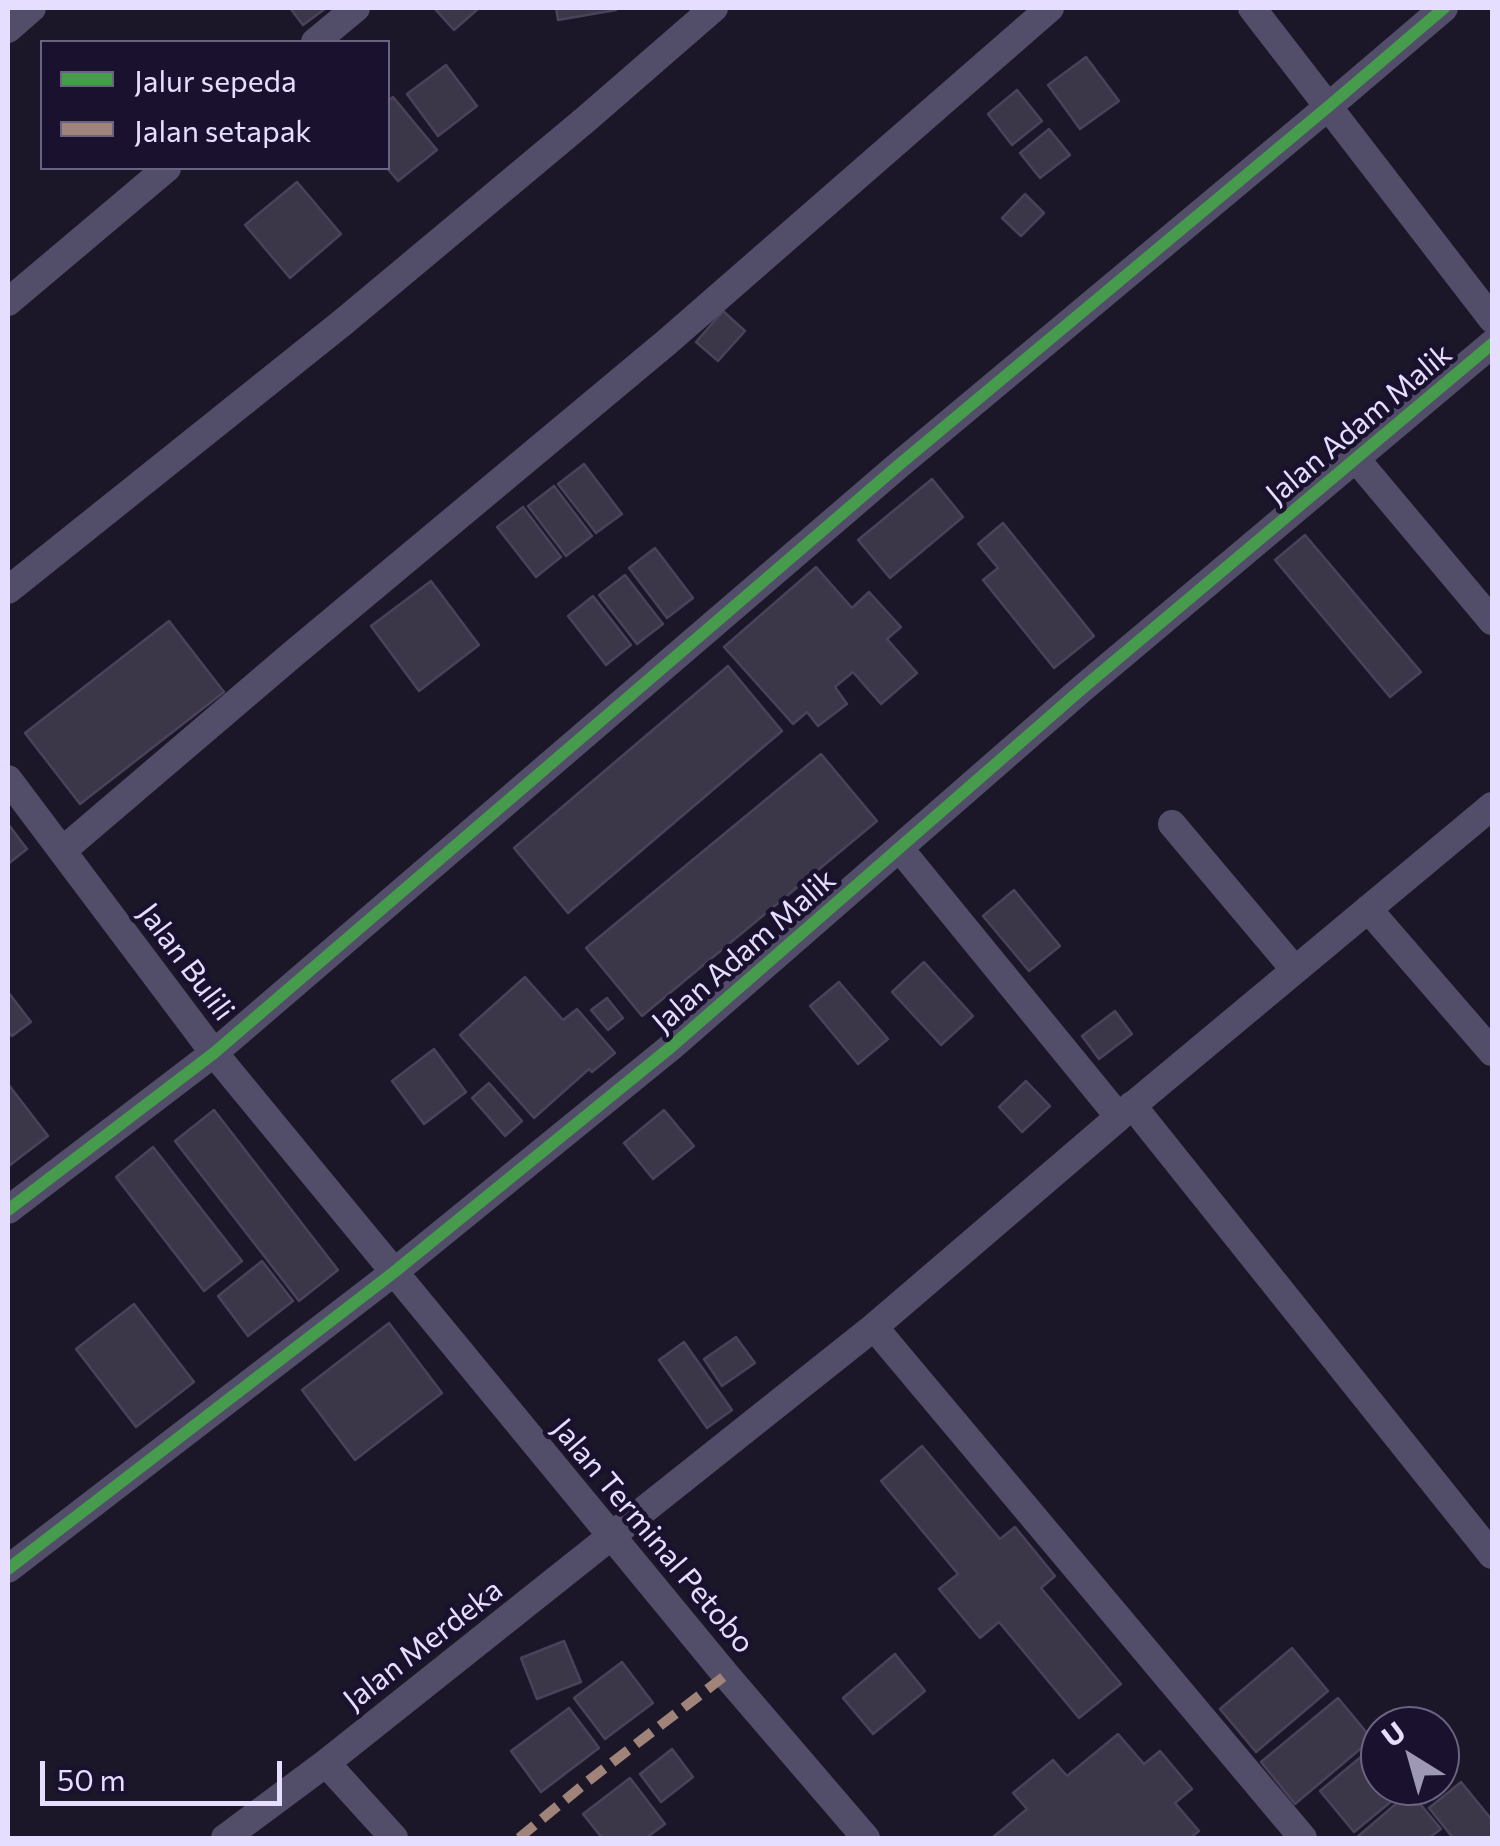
<!DOCTYPE html>
<style>
body{margin:0}
#map{position:relative;width:1500px;height:1846px;overflow:hidden;background:#1c1728;font-family:Commissioner,sans-serif}
canvas{display:block}
.frame{position:absolute;inset:0;border:10px solid #e6deff;pointer-events:none}
.legend{position:absolute;left:40px;top:40px;width:350px;height:130px;box-sizing:border-box;background:#19112e;border:2px solid #6b6382;margin:0;padding:12px 18px;list-style:none;font-size:30px;color:#e6deff}
.legend li{display:flex;align-items:center;gap:20px;height:50px}
.legend b{width:50px;border:2px solid #6b6382}
.north{position:absolute;left:1360px;top:1706px;width:100px;height:100px;box-sizing:border-box;background:#19112e;border:2px solid #6b6382;border-radius:50%;rotate:323deg;font-size:28px;font-weight:700;line-height:40px;text-align:center;color:#e6deff}
.north::after{content:'';display:block;margin:auto;width:35px;height:45px;background:#9f98b4;clip-path:polygon(50% 0,100% 100%,50% 72%,0 100%)}
.scale{position:absolute;left:40px;top:1761px;width:242px;height:45px;box-sizing:border-box;border:5px solid #e6deff;border-top:0;padding-left:12px;font-size:30px;line-height:35px;white-space:nowrap;color:#e6deff;-webkit-text-stroke:8px #19112e;paint-order:stroke}
</style>
<div id="map">
<canvas width="1500" height="1846"></canvas>
<div class="frame"></div>
<ul class="legend">
<li><b style="height:12px;background:#469c4c"></b>Jalur sepeda</li>
<li><b style="height:12px;background:#a18479"></b>Jalan setapak</li>
</ul>
<div class="north">U</div>
<div class="scale">50 m</div>
</div>
<script>
const ctx = document.querySelector('canvas').getContext('2d');
ctx.lineJoin = 'round';
function fill(path, color) { ctx.fillStyle = color; ctx.fill(path, 'evenodd'); }
function trace(path, color, width, dash) { ctx.strokeStyle = color; ctx.lineWidth = width; ctx.lineCap = dash ? 'butt' : 'round'; ctx.setLineDash(dash || []); ctx.stroke(path); }
function label(font, color, halo, rows, align = 'center') {
  ctx.font = font + ' Commissioner,sans-serif'; ctx.lineWidth = 9; ctx.setLineDash([]); ctx.textBaseline = 'middle'; ctx.strokeStyle = halo; ctx.fillStyle = color; for (const [text, x, y, turn = 0] of rows) {
    ctx.save(); ctx.translate(x, y); ctx.rotate((+turn || 0) * Math.PI / 180); ctx.textAlign = isNaN(turn) ? turn : align; if (halo) ctx.strokeText(text, 0, 0); ctx.fillText(text, 0, 0); ctx.restore();
  }
}
const building = new Path2D(`
 M290 8H326L303 25Z
 M434 8H479L454 30Z
 M556 8H616V10L558 20Z
 M1086 57 1119 101 1080 129 1048 85Z
 M446 65 477 106 438 136 407 94Z
 M1017 90 1042 121 1012 145 988 114Z
 M393 97 437 150 398 181 387 168 388 101Z
 M1049 129 1070 155 1040 178 1020 153Z
 M297 182 341 234 290 278 245 225Z
 M1025 194 1044 213 1021 236 1002 218Z
 M723 311 745 331 718 361 696 342Z
 M584 464 622 514 596 533 558 484Z
 M932 479 963 517 890 578 858 540Z
 M554 486 592 536 566 556 528 506Z
 M523 507 561 557 536 577 497 527Z
 M1003 523 1094 636 1054 668 983 580 998 568 978 544Z
 M1305 535 1421 672 1390 697 1275 560Z
 M655 548 693 598 667 618 629 568Z
 M816 567 852 608 869 592 901 627 887 639 917 673 881 704 853 672 835 687 847 704 818 726 807 712 793 724 724 647Z
 M625 575 663 624 637 644 599 595Z
 M431 581 479 645 419 691 371 626Z
 M593 596 631 645 606 665 568 616Z
 M169 621 224 692 80 804 25 733Z
 M728 666 782 731 568 913 514 848Z
 M821 754 877 821 642 1016 586 948Z
 M8 824 27 849 8 864Z
 M1014 890 1060 946 1029 971 983 916Z
 M924 962 973 1016 941 1045 892 992Z
 M525 977 563 1020 577 1009 615 1053 592 1072 589 1069 534 1118 460 1035Z
 M839 982 888 1039 858 1064 810 1006Z
 M8 992 31 1022 12 1036 8 1031Z
 M607 998 623 1018 608 1030 591 1010Z
 M1115 1011 1132 1034 1099 1059 1082 1036Z
 M434 1049 466 1092 424 1124 392 1081Z
 M1026 1081 1050 1106 1022 1132 999 1107Z
 M489 1083 522 1121 505 1136 472 1098Z
 M8 1084 48 1136 10 1165 8 1162Z
 M214 1110 338 1270 299 1301 175 1141Z
 M664 1110 694 1146 653 1179 624 1143Z
 M153 1147 242 1261 204 1291 116 1177Z
 M262 1261 293 1301 248 1336 218 1296Z
 M134 1304 194 1382 136 1427 76 1349Z
 M389 1323 442 1393 355 1460 302 1390Z
 M736 1337 755 1363 722 1386 704 1359Z
 M684 1342 732 1410 707 1428 659 1360Z
 M922 1446 1000 1539 1015 1527 1055 1576 1041 1588 1121 1684 1079 1718 999 1622 980 1638 939 1589 958 1574 881 1481Z
 M564 1641 581 1682 537 1699 521 1658Z
 M1292 1648 1328 1691 1256 1752 1220 1709Z
 M895 1654 925 1691 873 1734 843 1698Z
 M622 1662 653 1703 605 1739 574 1698Z
 M1338 1698 1372 1739 1295 1804 1261 1762Z
 M569 1708 599 1748 541 1792 511 1751Z
 M1118 1734 1144 1764 1160 1751 1192 1789 1175 1803 1199 1831 1190 1838H992L1027 1809 1013 1793 1053 1760 1067 1776Z
 M1380 1741V1786H1410L1354 1832 1320 1791Z
 M672 1749 693 1777 661 1802 640 1774Z
 M630 1778 665 1824 646 1838H602L583 1814Z
 M1461 1782 1492 1820V1838H1453L1429 1808Z
 M1410 1792 1441 1829 1429 1838H1356Z`);
const minor = new Path2D(`
 M1252 8 1492 319
 M8 29 32 8
 M315 42 356 8
 M8 302 167 168
 M1356 459 1492 621
 M8 590 342 323 585 120 714 8
 M8 779 214 1053 726 1675 866 1838
 M1172 824 1295 970
 M62 851 293 654 667 342 1050 8
 M1368 909 1492 1052
 M1132 1105 1492 1555
 M1120 1116 1492 806
 M8 1210 214 1053 900 464 1329 106 1444 8
 M874 1327 1303 1838
 M8 1569 393 1273 671 1047 1084 687 1492 344
 M326 1763 394 1838
 M225 1838 326 1763 874 1327 1119 1117 900 849`);
const quiet = new Path2D(`
 M519 1838 588 1781 726 1675`);
const cycleway = new Path2D(`
 M8 1210 214 1053 900 464 1329 106 1444 8
 M8 1569 393 1273 671 1047 1084 687 1492 344`);
const streetNames = [
 ["Jalan Adam Malik",1359,424,-40],
 ["Jalan Adam Malik",744,951,-41],
 ["Jalan Bulili",186,962,53],
 ["Jalan Terminal Petobo",653,1536,50],
 ["Jalan Merdeka",423,1645,-38]
];
fill(building, '#3c3649');
trace(building, '#4a425a', 2.5);
trace(minor, '#524d69', 28);
trace(quiet, '#a18479', 10, [20, 10]);
trace(cycleway, '#469c4c', 12);
label('30px', '#e6deff', '#19112e', streetNames);
</script>
